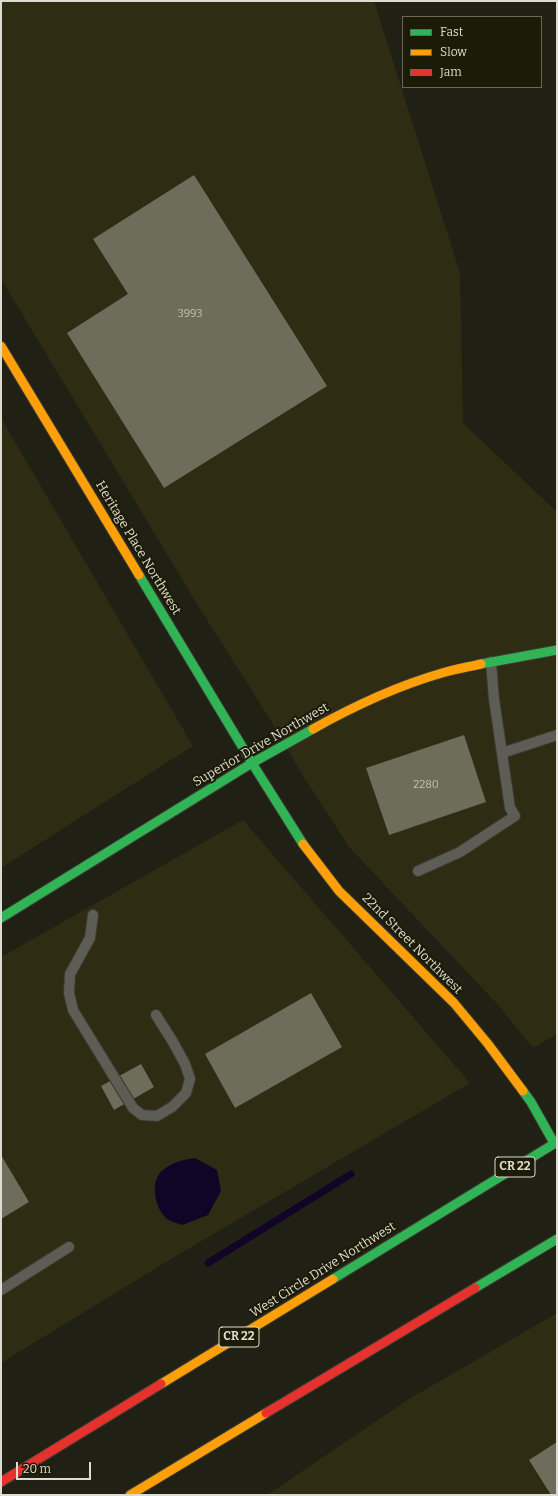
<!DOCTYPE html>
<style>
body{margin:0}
#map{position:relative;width:558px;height:1496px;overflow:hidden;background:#202015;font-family:Bitter,serif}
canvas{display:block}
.frame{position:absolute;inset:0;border:2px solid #dddcd0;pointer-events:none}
.legend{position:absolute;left:402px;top:16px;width:140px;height:72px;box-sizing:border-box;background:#1c1b07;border:1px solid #696857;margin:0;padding:5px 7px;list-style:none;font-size:12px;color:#dddcd0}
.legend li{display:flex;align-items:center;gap:8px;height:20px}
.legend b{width:20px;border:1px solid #696857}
.scale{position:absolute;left:16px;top:1462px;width:75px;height:18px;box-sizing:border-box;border:2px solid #dddcd0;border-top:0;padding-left:5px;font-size:12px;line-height:14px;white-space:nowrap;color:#dddcd0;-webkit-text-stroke:3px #1c1b07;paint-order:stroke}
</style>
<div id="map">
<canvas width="558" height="1496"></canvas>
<div class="frame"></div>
<ul class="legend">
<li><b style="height:5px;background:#30b455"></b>Fast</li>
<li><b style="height:5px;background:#ff9f0a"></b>Slow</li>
<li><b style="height:5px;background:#e5322d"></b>Jam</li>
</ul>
<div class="scale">20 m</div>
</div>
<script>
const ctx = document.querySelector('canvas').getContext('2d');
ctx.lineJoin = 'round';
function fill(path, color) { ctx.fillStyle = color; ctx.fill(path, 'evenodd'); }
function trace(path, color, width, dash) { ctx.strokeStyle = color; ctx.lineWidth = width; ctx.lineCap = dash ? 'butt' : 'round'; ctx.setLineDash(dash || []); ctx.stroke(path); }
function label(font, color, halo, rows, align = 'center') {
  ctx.font = font + ' Bitter,serif'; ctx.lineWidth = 4; ctx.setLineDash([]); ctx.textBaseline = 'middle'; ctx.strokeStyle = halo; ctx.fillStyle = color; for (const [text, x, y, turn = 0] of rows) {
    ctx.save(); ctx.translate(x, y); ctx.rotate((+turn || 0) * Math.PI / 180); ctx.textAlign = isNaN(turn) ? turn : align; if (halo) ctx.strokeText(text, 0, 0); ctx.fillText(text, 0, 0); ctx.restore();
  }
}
const built = new Path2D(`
 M1 1H374L460 273 463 423 557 512V1034L533 1048 498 1005 349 847 303 776 269 718 197 604 1 279Z
 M1 418 193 746 1 868Z
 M243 820 470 1083 171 1259 1 1363V957Z
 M557 1313V1495H267L409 1399Z`);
const water = new Path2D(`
 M195 1158 217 1170 221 1191 208 1215 182 1225C177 1223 168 1221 165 1217 154 1206 150 1180 163 1170 173 1162 183 1160 195 1158Z`);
const stream = new Path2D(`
 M208 1263 351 1174`);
const building = new Path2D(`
 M194 175 327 386 164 488 67 333 128 294 93 239Z
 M464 735 486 802 389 835 366 768Z
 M311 993 342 1047 235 1108 205 1054Z
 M141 1064 154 1087 114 1110 101 1086Z
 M1 1155 29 1202 1 1219Z
 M557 1442V1495H551L529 1460Z`);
const lane = new Path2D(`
 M502 753 557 735
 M418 871 460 852 515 816 510 808 494 699 491 662
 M93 915 90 938 70 974 69 993 73 1010 133 1108 142 1115 157 1116 172 1107 186 1093 190 1079 185 1064 173 1042 156 1015
 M1 1290 69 1247`);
const fast = new Path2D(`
 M139 575 252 763 303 844
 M481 664 557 650
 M1 918 252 763 313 729
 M523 1091 531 1102 554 1143
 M333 1279 557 1142
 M475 1288 557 1239`);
const slow = new Path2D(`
 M1 346 139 575
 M313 729C354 706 397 686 442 673 455 669 468 667 481 664
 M303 844 339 891 454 1003 488 1044 523 1091
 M161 1384 333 1279
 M130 1495 266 1413`);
const jam = new Path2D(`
 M266 1413 475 1288
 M1 1482 161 1384`);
const numberNames = [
 ["3993",190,314],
 ["2280",426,785]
];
const shields = [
 [515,1167,40],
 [239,1337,40]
];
const shieldNames = [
 ["CR 22",515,1167],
 ["CR 22",239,1337]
];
const streetNames = [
 ["Heritage Place Northwest",138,548,59],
 ["Superior Drive Northwest",261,745,-30],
 ["22nd Street Northwest",412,944,45],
 ["West Circle Drive Northwest",323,1270,-32]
];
fill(built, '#2e2c13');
fill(water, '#110426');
trace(stream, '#110426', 7);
fill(building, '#6e6d5c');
trace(lane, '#3c3b33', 12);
trace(fast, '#3c3b33', 11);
trace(slow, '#3c3b33', 11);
trace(jam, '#3c3b33', 11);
trace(lane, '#5e5d55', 10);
trace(fast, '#30b455', 9);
trace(slow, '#ff9f0a', 9);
trace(jam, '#e5322d', 9);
label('11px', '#c1c0b3', null, numberNames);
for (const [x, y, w] of shields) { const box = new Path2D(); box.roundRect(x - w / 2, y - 10, w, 20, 3); ctx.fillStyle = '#1c1b07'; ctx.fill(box); trace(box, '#dddcd0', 1); }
label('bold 12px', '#dddcd0', null, shieldNames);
label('13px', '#dddcd0', '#1c1b07', streetNames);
</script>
